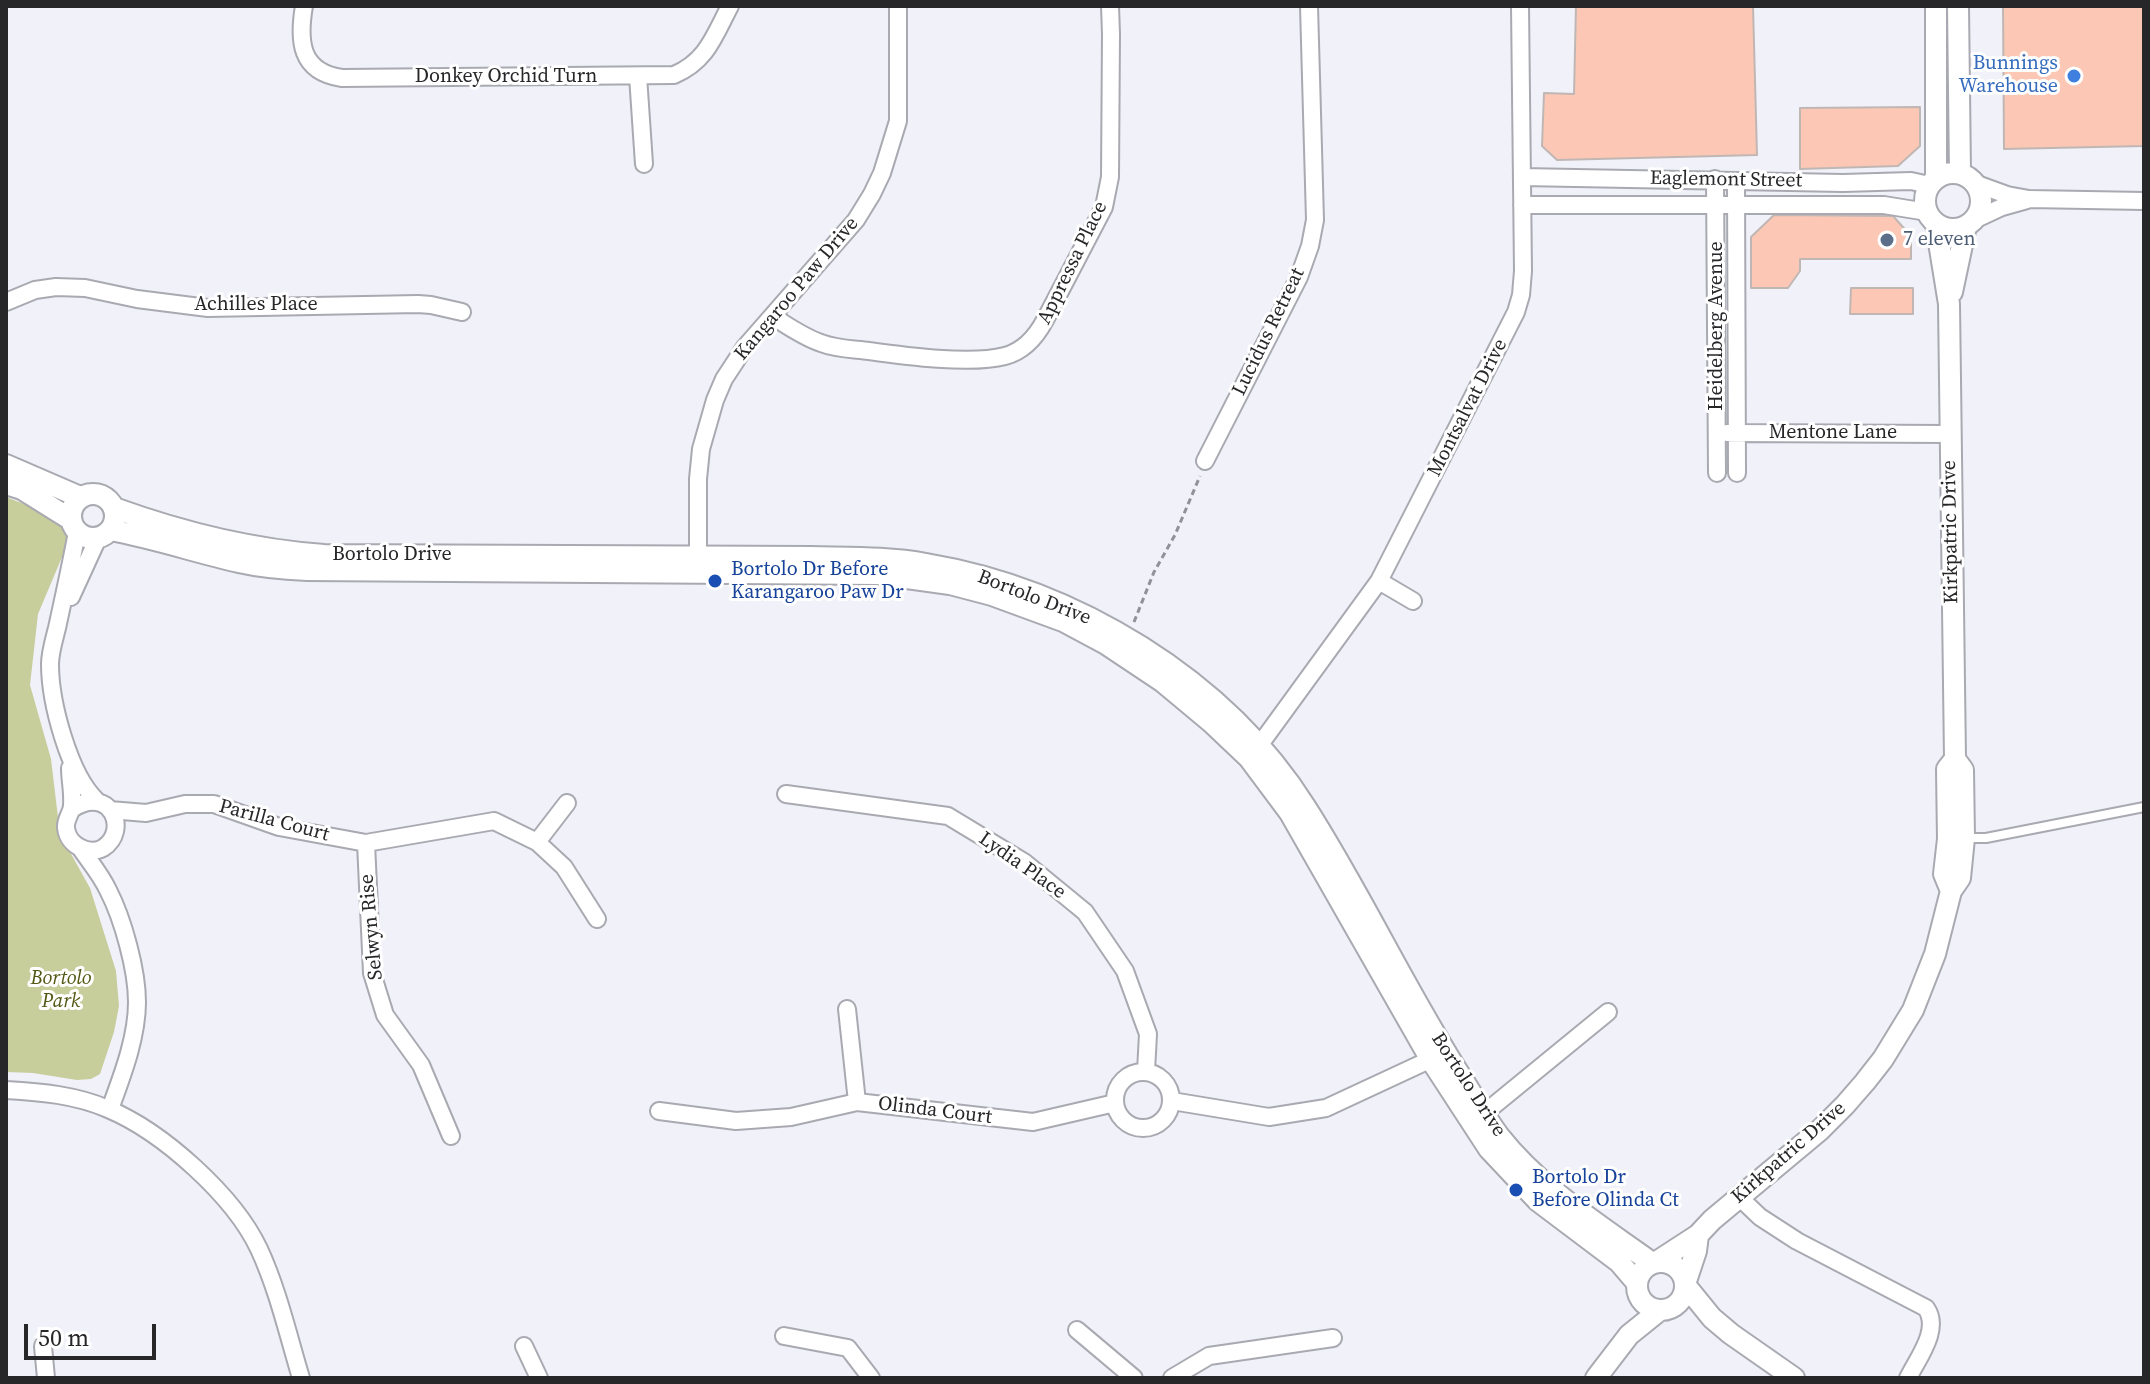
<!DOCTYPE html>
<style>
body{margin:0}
#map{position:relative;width:2150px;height:1384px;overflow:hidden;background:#f1f1f9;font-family:"Source Serif 4",serif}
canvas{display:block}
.frame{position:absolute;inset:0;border:8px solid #27272a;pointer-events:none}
.scale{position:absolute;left:24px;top:1324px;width:132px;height:36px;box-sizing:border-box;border:4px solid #27272a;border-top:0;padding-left:10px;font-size:24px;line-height:28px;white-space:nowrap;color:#27272a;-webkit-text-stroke:6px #fff;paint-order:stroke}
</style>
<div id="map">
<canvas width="2150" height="1384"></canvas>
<div class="frame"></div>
<div class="scale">50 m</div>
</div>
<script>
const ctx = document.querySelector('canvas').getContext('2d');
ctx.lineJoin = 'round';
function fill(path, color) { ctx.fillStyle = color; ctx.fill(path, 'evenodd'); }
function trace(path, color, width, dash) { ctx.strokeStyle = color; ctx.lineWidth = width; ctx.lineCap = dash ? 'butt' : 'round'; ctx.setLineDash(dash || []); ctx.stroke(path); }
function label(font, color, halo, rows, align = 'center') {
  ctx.font = font + ' "Source Serif 4",serif'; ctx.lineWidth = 6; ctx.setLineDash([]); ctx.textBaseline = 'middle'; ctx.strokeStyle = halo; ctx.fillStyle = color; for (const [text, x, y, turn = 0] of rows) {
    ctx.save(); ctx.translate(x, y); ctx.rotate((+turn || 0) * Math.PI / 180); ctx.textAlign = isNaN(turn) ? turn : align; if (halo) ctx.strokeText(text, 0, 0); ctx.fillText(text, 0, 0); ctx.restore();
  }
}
const green = new Path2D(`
 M6 497 76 524 38 614 30 685 51 759 60 834 90 888 116 971 119 1006 114 1032 100 1074 91 1079 77 1080 33 1073 6 1072Z`);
const building = new Path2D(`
 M1576 6H1753L1757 155 1557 160 1542 146 1544 93 1574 94Z
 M2003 6H2144V146L2004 149Z
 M1920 107V146L1898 166 1800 169V108Z
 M1774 215 1893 216 1911 236V259H1800V271L1788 288H1751V237Z
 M1851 288H1913V314H1850Z`);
const path = new Path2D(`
 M1134 622 1154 572 1175 535 1200 476`);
const service = new Path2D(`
 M1964 838H1986L2144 807`);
const minor = new Path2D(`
 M304 6C298 41 300 72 342 78L674 75C707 61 714 36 730 6
 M638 76 644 164
 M1522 177 1843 183 1911 181 1929 185
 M1715 179 1717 473
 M1736 181 1737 473
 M1974 183 2007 195 2029 199 2144 201
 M1522 205H1884L1927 212
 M1972 221 2002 207 2027 200
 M6 302 35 290 56 287 85 288 137 299 208 308 418 304 431 305 462 312
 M772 316C788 326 803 337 821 343 836 349 853 349 869 351 905 356 971 365 1005 356 1024 351 1036 337 1045 320L1104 207 1110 177 1111 34 1110 6
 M1727 433 1949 434
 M1205 461 1299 277 1310 246 1315 220 1309 6
 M77 532C71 564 64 596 57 628 54 640 50 653 50 664 50 702 69 775 97 801
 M698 567V479L701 449 715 400 724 379 745 347 856 220 872 194 882 173 898 121V6
 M1379 581 1413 601
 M71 597 98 538
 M1253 754 1379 581 1516 312 1521 295 1523 271 1520 6
 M70 768C70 780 73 792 72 805 72 813 65 819 66 828 68 845 88 856 103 848 130 831 111 784 72 809
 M786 794 948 816 1024 862 1085 912 1125 971 1148 1034 1146 1071
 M110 810 146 813 185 804H214L279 827 366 843 494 821 537 842 564 867 597 919
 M537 842 567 803
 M366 843 372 973 385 1015 421 1065 451 1136
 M81 849C90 862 101 875 108 890 123 919 137 970 137 1002 137 1038 122 1076 110 1109
 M847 1009 857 1102
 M1115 1100a28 28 0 1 1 56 0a28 28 0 1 1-56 0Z
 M6 1090C41 1092 76 1095 108 1109 163 1132 234 1196 259 1249 278 1290 288 1335 301 1378
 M1172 1101 1269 1117 1326 1108 1440 1055
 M659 1111 736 1121 791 1117 857 1102 1033 1122 1115 1103
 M1476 1120 1608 1012
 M1739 1197 1760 1217 1797 1241 1926 1308C1941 1329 1918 1358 1908 1378
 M1077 1330 1134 1378
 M784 1336 848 1348 871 1378
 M43 1346 46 1378
 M524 1346 539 1378
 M1172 1378 1209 1356 1333 1338`);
const tertiary = new Path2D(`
 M1936 6V178
 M1958 6 1960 173
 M1925 201a28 28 0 1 1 56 0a28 28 0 1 1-56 0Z
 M1952 292 1966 226
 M6 465 80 497
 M6 484 22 489 70 519
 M71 516a22 22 0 1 1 44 0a22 22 0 1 1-44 0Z
 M114 508C183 533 252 550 324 555L811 557C849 558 888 557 926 564 1075 589 1225 679 1306 808 1363 897 1406 992 1463 1080 1475 1099 1486 1119 1499 1136 1541 1189 1598 1224 1652 1263
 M110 530C154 538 195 552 239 562 261 567 284 569 307 570L878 574 950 584 992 595 1063 621 1106 644 1163 682 1211 722 1249 758 1290 813 1431 1060 1489 1149 1538 1201 1619 1262 1637 1283
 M1951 891 1944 874 1948 839 1947 769 1955 759
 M1658 1261 1698 1235 1712 1220 1820 1130 1845 1105 1865 1082 1883 1059 1913 1010 1935 954 1951 891 1960 878 1964 838 1963 770 1955 759 1949 304 1936 224
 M1637 1286a24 24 0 1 1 48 0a24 24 0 1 1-48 0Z
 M1686 1281 1696 1251 1698 1235
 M1686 1286 1712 1318 1731 1334 1794 1378
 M1596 1378 1629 1335 1660 1310`);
const markers = [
 [2074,76,8,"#3f7fe0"],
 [1887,240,8,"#5c6f8a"],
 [715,581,8,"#1a4fb4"],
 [1516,1190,8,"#1a4fb4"]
];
const shopNames = [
 ["Bunnings",2058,64],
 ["Warehouse",2058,87]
];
const streetNames = [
 ["Donkey Orchid Turn",506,77],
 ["Eaglemont Street",1726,180,1],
 ["Appressa Place",1073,263,-64],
 ["Kangaroo Paw Drive",797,289,-50],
 ["Achilles Place",256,305],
 ["Heidelberg Avenue",1717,326,-90],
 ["Lucidus Retreat",1269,332,-64],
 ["Montsalvat Drive",1468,408,-63],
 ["Mentone Lane",1833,433],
 ["Kirkpatric Drive",1951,532,-91],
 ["Bortolo Drive",392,555],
 ["Bortolo Drive",1034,598,21],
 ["Parilla Court",274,821,15],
 ["Lydia Place",1022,866,35],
 ["Selwyn Rise",372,927,-95],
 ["Bortolo Drive",1468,1085,57],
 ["Olinda Court",935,1111,7],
 ["Kirkpatric Drive",1789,1153,-41]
];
const serviceNames = [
 ["7 eleven",1903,240]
];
const transitNames = [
 ["Bortolo Dr Before",731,570],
 ["Karangaroo Paw Dr",731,593],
 ["Bortolo Dr",1532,1178],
 ["Before Olinda Ct",1532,1201]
];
const parkNames = [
 ["Bortolo",61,979],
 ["Park",61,1002]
];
fill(green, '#c8cd9c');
fill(building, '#fcc8b5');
trace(building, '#c0b7b4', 2);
trace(service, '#a9a9b1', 12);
trace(minor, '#a9a9b1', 20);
trace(tertiary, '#a9a9b1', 24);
trace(path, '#919197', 3, [6, 4]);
trace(service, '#fff', 8);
trace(minor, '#fff', 16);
trace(tertiary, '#fff', 20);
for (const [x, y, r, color] of markers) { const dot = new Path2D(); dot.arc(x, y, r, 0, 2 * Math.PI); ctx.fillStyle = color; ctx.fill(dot); trace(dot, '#fff', 3); }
label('20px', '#366cbe', '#fff', shopNames, 'right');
label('20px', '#27272a', '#fff', streetNames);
label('20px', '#4e5e75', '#fff', serviceNames, 'left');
label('20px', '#164399', '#fff', transitNames, 'left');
label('italic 20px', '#535712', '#fff', parkNames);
</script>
